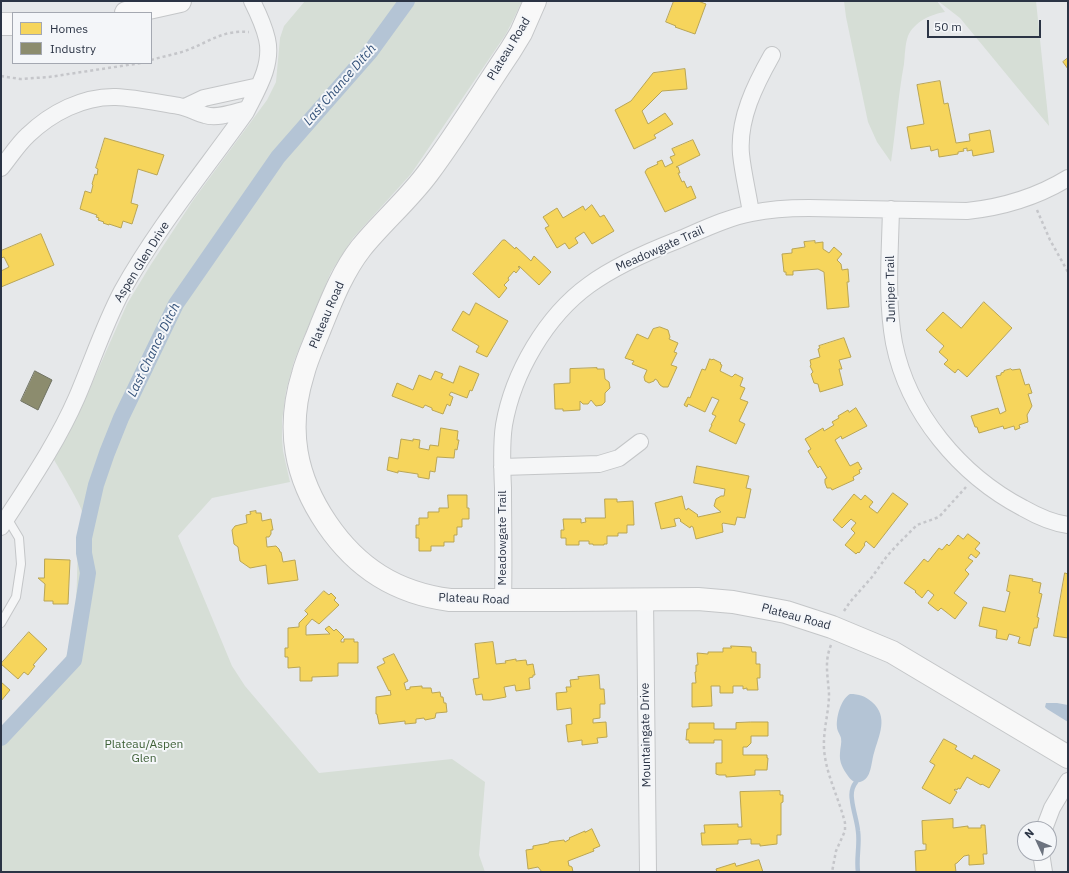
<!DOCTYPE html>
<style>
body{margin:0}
#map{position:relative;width:1069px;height:873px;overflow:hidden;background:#e6e8ea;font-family:"IBM Plex Sans",sans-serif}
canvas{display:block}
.frame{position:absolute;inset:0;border:2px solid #2b3445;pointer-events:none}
.legend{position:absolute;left:12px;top:12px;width:140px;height:52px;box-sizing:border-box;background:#f4f6f9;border:1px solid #a4a8b1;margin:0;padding:5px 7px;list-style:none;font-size:12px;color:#2b3445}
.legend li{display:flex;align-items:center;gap:8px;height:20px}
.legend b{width:20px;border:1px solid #a4a8b1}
.north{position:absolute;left:1017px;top:821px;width:40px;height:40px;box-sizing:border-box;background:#f4f6f9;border:1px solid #a4a8b1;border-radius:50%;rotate:314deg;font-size:11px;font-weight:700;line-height:16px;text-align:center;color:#2b3445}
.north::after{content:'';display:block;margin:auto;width:14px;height:18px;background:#6c737f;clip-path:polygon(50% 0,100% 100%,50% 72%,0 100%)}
.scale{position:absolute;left:927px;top:20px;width:114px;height:18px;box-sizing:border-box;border:2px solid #2b3445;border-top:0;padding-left:5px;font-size:12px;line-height:14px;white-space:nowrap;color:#2b3445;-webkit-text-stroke:3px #f4f6f9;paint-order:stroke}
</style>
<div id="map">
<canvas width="1069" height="873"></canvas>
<div class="frame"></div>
<ul class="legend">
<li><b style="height:11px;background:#f6d55c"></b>Homes</li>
<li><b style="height:11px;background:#8c8c6e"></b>Industry</li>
</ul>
<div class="north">N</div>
<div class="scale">50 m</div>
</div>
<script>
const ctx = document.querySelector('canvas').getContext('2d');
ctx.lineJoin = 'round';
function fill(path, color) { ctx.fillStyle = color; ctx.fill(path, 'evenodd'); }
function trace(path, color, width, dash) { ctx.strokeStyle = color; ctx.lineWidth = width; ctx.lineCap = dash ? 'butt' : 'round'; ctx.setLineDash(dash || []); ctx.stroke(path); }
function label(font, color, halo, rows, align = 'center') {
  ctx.font = font + ' "IBM Plex Sans",sans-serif'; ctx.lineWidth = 4; ctx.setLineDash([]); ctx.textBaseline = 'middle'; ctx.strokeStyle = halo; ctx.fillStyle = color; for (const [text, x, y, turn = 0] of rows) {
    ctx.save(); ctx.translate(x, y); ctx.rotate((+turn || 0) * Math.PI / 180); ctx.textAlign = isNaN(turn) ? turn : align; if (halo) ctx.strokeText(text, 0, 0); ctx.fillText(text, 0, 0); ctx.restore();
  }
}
const green = new Path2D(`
 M305 1H522L514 18 506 34 411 174 353 238 331 272 294 361 286 391 282 421V438L283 451 290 482 212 498 178 536 232 666 245 686 319 773 452 759 485 782 479 855 485 872H1V730L62 664C79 640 76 579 78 549 79 537 83 524 82 512 82 506 58 467 53 458L73 424 86 397 127 304 150 266 194 199 267 100 276 82 280 38 284 26Z
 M844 1H937L945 12C931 14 914 22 908 36 905 44 905 55 904 64 898 96 896 129 891 162L877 142 868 122 846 17Z
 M938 1H1036L1049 126 960 18Z`);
const water = new Path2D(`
 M850 694C859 694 865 696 872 702 889 717 879 735 874 753 871 762 872 779 860 782 854 783 851 780 848 776 843 769 839 762 840 753 840 748 842 743 841 738 840 734 837 731 837 727 836 717 841 699 850 694Z
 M1046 703H1057L1068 705V722L1047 709 1045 707Z`);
const homes = new Path2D(`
 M674 1H698L706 4 695 34 675 27 676 26 666 22Z
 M1068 58V69L1063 62Z
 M685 69 687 89 662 91 642 111 648 124 665 113 673 124 654 135 656 138 634 149 615 110 631 101 653 73Z
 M940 81 944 104 948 103 956 143 970 141 969 134 990 130 994 152 973 156 972 150 967 151V148L963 149 964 151 958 152V154L939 157 938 149 931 151 930 146 911 149 907 127 924 124 917 85Z
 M105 138 164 155 157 175 138 169 131 203 138 205 132 224 123 221 121 228 109 224V225L103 223 104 222 98 220 99 218 96 217 97 215 80 209 85 191 91 193 93 185 92 184 95 174 97 175 98 169 96 168Z
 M693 140 700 155 676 167H678L680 173H678L682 182 684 181 687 188 691 186 696 198 665 212 645 172 647 169 658 164 657 162 662 160 665 167 673 163 670 157 675 155 672 149Z
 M592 205 600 217 604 215 614 231 592 244 584 232 575 238 578 243 569 249 565 243 557 248 545 228 549 226 543 217 557 208 563 218 583 206 585 210Z
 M41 234 54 265 1 287V271L9 267 4 257 1 258V251Z
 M503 240H505L515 249 516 247 531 261 534 256 551 272 539 285 519 266 518 267 520 268 516 273 514 271 508 278 509 280 504 285 507 288 499 298 473 274Z
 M815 241V243L823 242V249L829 253 834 247 842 254 837 260 841 264 842 270 848 269 849 282H847L849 307 827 309 824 272 818 269 793 271V275H786V272H784L782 254 792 253V249L805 247 804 242Z
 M984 302 1012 328 967 377 958 369 955 373 944 364 948 360 939 352 944 346 926 330 943 312 961 328Z
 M476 303 508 321 487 357 476 352 479 346 452 330 463 311 469 315Z
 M660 327 668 330 670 337 669 339 678 343 674 352 677 353 671 365 677 367 668 387H663L660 385 657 380 655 379 654 381 649 383 645 381 644 377 647 370 632 364 634 361 625 358 637 334 648 339 653 329Z
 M844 338 851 357 839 360 842 369H839L843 385 820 392 818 384 814 383 811 374 813 372 810 366 811 365 810 360 820 357 818 349 820 348 819 346Z
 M710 359 712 360 713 359 721 363 720 364 722 365 720 371 732 377 735 374 743 378 740 386 745 388 740 399 748 402 739 421 745 424 736 444 709 431 712 425H711L716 416 712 414 719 400 712 397 705 412 688 404 687 407 684 405 688 397 690 398 702 369 705 370Z
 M460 366 479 374 472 391 470 390 467 398 451 392 449 395 453 397 450 406 447 404 443 414 432 410V408L425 405 423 408 392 396 397 383 413 390 419 375 431 380 435 371 443 374 441 378 453 383Z
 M597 368V369H604L605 379 609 382 610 388 605 393V402L602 405 596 406 591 400 588 404H583L580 401V410L563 411V409H555L554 384 570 383V369Z
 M1011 369 1012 370 1020 369 1025 385 1029 384 1032 393 1028 394 1032 406 1027 415 1028 422 1019 425 1020 428 1015 430 1014 426 1004 429 1003 426 979 433 977 427H975L971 416 998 408 1000 414 1006 411 996 376 1001 375V373L1004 372V371Z
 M856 408 867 426 842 439 841 436 835 440 850 466 858 462 862 469 859 470 860 473 853 477 854 480 832 490 831 488H827L825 483V479L827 478 820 466 818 468 808 451 811 449 805 439 823 428 824 431 834 425 832 422 839 418 838 416 848 410 849 412Z
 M441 428 458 431 457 440H459L457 450 455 449 454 458 437 457 435 472 430 471 429 479 418 477V474L398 471V473L387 470 389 457 398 459 401 439 413 441V439L420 440 419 448 429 450 430 445 438 446Z
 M697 466 749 476 746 488 751 489 745 518 737 517 735 525 723 523 722 524 723 532 696 539 693 527 691 526 690 528 680 521 681 520 679 518 674 519 676 526 661 529 655 503 682 496 685 509 687 510 688 508 698 515 697 516 698 517 721 512 714 506 716 499 721 496H724L725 489 694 483Z
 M893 493 908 504 874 548 866 541 864 544 865 545 859 553 858 552 856 554 845 545 855 533 851 529 856 523 851 519 842 528 833 520 854 494 861 500 865 495 873 502 869 507 877 513Z
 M448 495H467V508H469V519H462V527H457V535H454V542H444V546H431V551H419V538H416V525H419V518H428V512H439V508H448Z
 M605 499H617V502L633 501 634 525H627V533H618V536H607V544H604V545H593V544H589V541H579V545H566V538H561V530H564L563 519H581V523L586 522 585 518H605Z
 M256 511V513H261L262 521 271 519 273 530H271V534L269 537H266L267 547 276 546 279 549 280 552H281L283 562 295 560 298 580 268 584 266 565 250 568 240 561 238 547 234 544 232 530 235 526 247 523 246 515 251 514 250 512Z
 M968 534 980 543 975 549 980 553 976 558 971 554 968 558 973 561 965 570 969 574 954 593 967 603 955 619 941 608 938 611 928 603 934 595 928 590 922 598 915 592 916 591 904 583 924 559 928 562 939 548 942 550 947 544 949 546 958 535 963 539Z
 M45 559 70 560 68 604H53V601H44L45 584 38 578H44Z
 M1065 573 1068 574V638L1054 636Z
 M1010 575 1033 579 1032 581 1041 583 1039 593 1042 594 1037 617 1039 618 1037 628H1034L1030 646 1018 643 1020 637 1009 634 1007 640 996 638 997 630 979 626 983 607 1005 612 1010 592 1007 591Z
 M324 591 329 595 331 593 336 598 334 600 339 605 319 624 312 619 306 626V635L330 634 325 629 329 626 334 631 336 629 344 637 341 640V642H344V639H354V642H358V663H338V676L312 677V681H300V667L288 668V657H285V648H288V628L299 627V623L308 614 305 611Z
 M29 632 47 649 33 665 35 666 28 675 24 672 18 679 1 664Z
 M493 642 496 664 506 663 505 661 516 659V661L526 660 527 665 533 664 535 675H533V677L529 678 530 689 516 691 515 685 504 687 506 697 490 700H483L482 694 476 695 473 679 479 678 475 644Z
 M731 646 751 647 752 652H756V664H760V678H757L758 690H747V688L743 689V686H733V693H720V686H711L712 706 692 707V683H696L695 672H696V665H698L697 653 708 654V652H723V648H731Z
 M394 654 408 681 404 683 406 690 410 689V687L422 686V688H431L432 693 440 692 441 697H443L444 703H446L447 712 436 713 435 718 425 720 424 718 416 719V723L405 724V721L379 724 377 714H376V697L391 695 390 690 389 691 377 667 385 663 383 659Z
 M599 675 600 689H604L605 704H600V718L593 719V723L606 722 607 737 597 738 598 743 582 745V740L568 742 566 725 572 724 571 708 557 710 556 693 567 692 566 687H571L570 680 579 679 578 677Z
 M1 682 10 690 1 701Z
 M751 722H768V736H751V743L747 747H743V755H767V758H768L767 770H755V775L726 777V775H719L716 774V763H722V740H714V743H689V740H686L687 729H689V723H714V729H736V723Z
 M944 739 957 746 955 749 972 759 974 755 1000 770 989 788 982 784 981 785 967 777 960 789 958 788 957 790 955 789 954 790 957 792 950 804 922 788 935 765 930 762Z
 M780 791V795H783V802L781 803V835H777V844L760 846V844H751V839L738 840V844L702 845 701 833H705L704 825 738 824V827H742L740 792Z
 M953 819V828L968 826V828H981V825H985L987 854H983L984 864 969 865V855L964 856 957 863 955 864 956 872H916L915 851 926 850V844H923L922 821Z
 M592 829 600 846 593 849 594 851 568 861 569 866H570L572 867 573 872H542L538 867 528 869 526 850 533 849V846L549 843V842L564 840 565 842 570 839 569 838 585 831V832Z
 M759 860 763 872H717L716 869 735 863 736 866Z`);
const industry = new Path2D(`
 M35 371 52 380 38 410 21 401Z`);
const stream = new Path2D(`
 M856 782C852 787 851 794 852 800 853 810 857 821 858 831 860 845 856 858 858 872`);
const canal = new Path2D(`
 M1 738 74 660 88 573 84 553V538L96 485 107 453 121 418 176 304 278 157 370 52 407 1`);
const path = new Path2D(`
 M151 60C164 56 178 54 190 49 212 40 224 30 249 32
 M1 76 20 79 49 77 141 63
 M1037 210 1050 240 1068 272
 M844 611 850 602 872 577 887 556 898 544 917 525 939 517 966 487
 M831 645C824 662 828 676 829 694 829 712 823 730 824 749 826 775 839 798 845 823V831L836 851 832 872`);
const lane = new Path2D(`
 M1 623 16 597 21 564 19 538 7 518`);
const street = new Path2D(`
 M185 107 204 98 259 86
 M1 168C10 157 18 144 28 135 51 113 83 96 116 97 137 98 159 103 179 106 189 108 197 113 205 115 218 119 235 112 247 109
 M891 209C890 254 886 299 894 343 908 413 960 475 1023 508 1037 516 1052 523 1068 525
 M751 213C748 193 743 174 741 154 738 119 755 85 772 55
 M502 467 599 464 619 458 640 442
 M1 527C28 485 57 443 77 397 92 362 104 325 122 291 157 228 204 171 246 112 257 90 273 65 267 39 264 26 258 13 252 1
 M645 599 648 872
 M503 600C504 563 503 525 503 488 502 467 501 445 504 425 513 373 546 316 589 285 615 266 647 252 678 240 702 230 726 218 752 213 770 209 790 208 809 208L967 211C1004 207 1037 197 1068 178
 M1044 829 1052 808 1068 781
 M1041 853 1044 872`);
const secondary = new Path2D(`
 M535 1 521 33 510 51C483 91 457 134 428 173 408 200 382 222 361 248 343 271 332 299 321 326 315 342 307 358 303 374 286 429 295 477 327 524 357 568 396 593 450 600H560L698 599 733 602 786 612 832 627 892 652 1068 757
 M126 13 180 1
 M1 24H13`);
const streetNames = [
 ["Plateau Road",509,49,-59],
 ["Meadowgate Trail",660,249,-24],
 ["Aspen Glen Drive",142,262,-58],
 ["Juniper Trail",891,289,-91],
 ["Plateau Road",327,315,-67],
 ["Meadowgate Trail",503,538,-90],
 ["Plateau Road",474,599,2],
 ["Plateau Road",796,617,15],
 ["Mountaingate Drive",646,735,-91]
];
const parkNames = [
 ["Plateau/Aspen",144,745],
 ["Glen",144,759]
];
const waterNames = [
 ["Last Chance Ditch",340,85,-49],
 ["Last Chance Ditch",154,350,-64]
];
fill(green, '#d6ded6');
fill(water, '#b4c4d5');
fill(homes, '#f6d55c');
trace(homes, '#b9a555', 1);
fill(industry, '#8c8c6e');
trace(industry, '#6f7262', 1);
trace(stream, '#b4c4d5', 4.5);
trace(canal, '#b4c4d5', 16);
trace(lane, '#c4c6c8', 10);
trace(street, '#c4c6c8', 18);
trace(secondary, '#c4c6c8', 24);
trace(path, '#c5c6ca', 2.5, [3, 3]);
trace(lane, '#f5f6f7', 8);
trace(street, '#f5f6f7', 16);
trace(secondary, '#f8f8f8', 22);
label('12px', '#2b3445', '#f4f6f9', streetNames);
label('12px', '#3f6138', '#f4f6f9', parkNames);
label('italic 13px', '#34527a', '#f4f6f9', waterNames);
</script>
